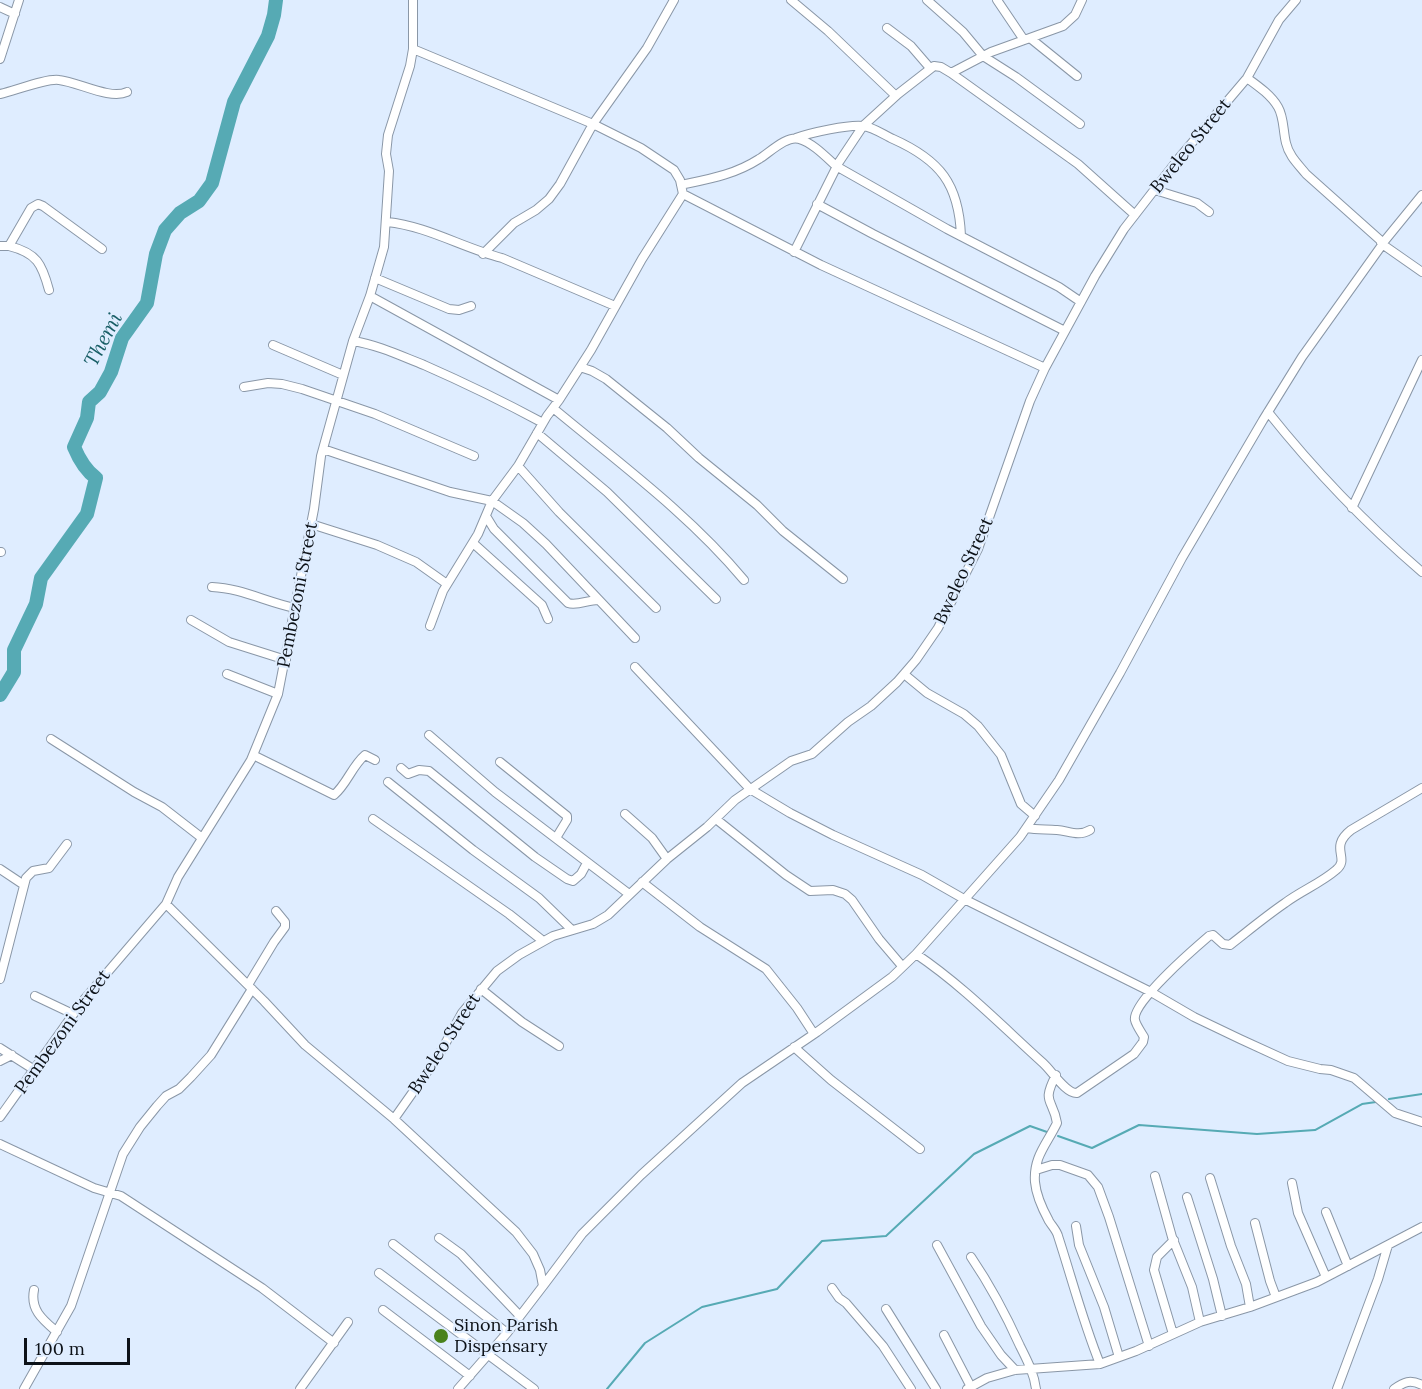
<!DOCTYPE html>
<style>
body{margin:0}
#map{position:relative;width:1422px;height:1389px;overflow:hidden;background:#dfedff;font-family:Lora,serif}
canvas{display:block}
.scale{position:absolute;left:24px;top:1338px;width:106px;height:27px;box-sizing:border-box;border:3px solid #0d1218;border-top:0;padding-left:8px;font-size:18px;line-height:21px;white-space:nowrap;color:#0d1218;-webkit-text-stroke:4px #dfedff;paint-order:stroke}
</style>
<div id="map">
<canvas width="1422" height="1389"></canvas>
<div class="scale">100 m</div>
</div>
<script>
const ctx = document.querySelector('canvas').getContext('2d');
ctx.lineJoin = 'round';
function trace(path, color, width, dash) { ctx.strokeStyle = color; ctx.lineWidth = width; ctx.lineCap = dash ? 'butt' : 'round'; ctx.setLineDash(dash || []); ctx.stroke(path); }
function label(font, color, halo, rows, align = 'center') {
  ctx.font = font + ' Lora,serif'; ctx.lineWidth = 4.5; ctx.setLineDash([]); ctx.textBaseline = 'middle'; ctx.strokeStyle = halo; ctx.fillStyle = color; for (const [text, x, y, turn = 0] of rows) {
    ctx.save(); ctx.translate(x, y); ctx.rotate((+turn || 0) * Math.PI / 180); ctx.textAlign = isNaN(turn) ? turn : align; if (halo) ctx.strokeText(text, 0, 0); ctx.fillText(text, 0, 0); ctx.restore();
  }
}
const stream = new Path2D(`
 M1389 1099 1422 1094
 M1058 1136 1092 1148 1139 1125 1257 1134 1315 1130 1362 1104 1376 1102
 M607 1389 645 1343 702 1307 777 1289 822 1241 886 1236 974 1154 1030 1126 1047 1132`);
const river = new Path2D(`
 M0 695 14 672V650L36 604 41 578 87 514 96 478C85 470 79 459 74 447L87 418 89 402 100 392 111 372 122 338 147 303 156 254 165 230 180 213 199 201 212 183 234 102 268 36 274 15 276 0`);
const minor = new Path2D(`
 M791 0 828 31 896 96
 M927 0 963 32 983 56 1016 77 1080 124
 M997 0 1024 40
 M0 7 15 14
 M887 28 911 46 930 68
 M1030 38 1077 76
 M413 49 593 124 641 148 674 170 680 180 683 194 821 265 1045 368
 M0 59 19 0
 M951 73 991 52 1063 26 1075 15 1082 0
 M0 94C14 91 47 78 59 80 78 82 110 100 127 92
 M796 138C809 133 850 124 863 126 873 127 884 135 893 139 940 160 959 184 961 236
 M681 185C709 179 734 175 759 159 769 153 787 135 799 139 813 143 826 157 836 166L947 229 1059 287 1081 302
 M1155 190 1197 203 1209 212
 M1422 195 1382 244 1422 272
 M817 204 873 234 1065 331
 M387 222C427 226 463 248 502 258L615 306
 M0 246H9L31 208 38 204 43 206 102 249
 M9 246C37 253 42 264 49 290
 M794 252 839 162 863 126 898 94 934 66 941 67 951 73 1078 164 1135 215
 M483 254 514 223 536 210 549 199 560 184 593 124 647 48 674 0
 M375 278 449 309 459 310 471 306
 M370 296 559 400
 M353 341C378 345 401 356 424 365 465 383 504 402 543 423
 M273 345 343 375
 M580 367 592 371 606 379 667 428 699 458 757 505 783 531 843 579
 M244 387 268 383 282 384 302 389 375 414 474 456
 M553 408C619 463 689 514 744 580
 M1268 412C1315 471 1366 524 1422 572
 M537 433 607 492 716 599
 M323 449 450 492 492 501 523 523 546 544 635 638
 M518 466 559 512 656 608
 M1352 508 1422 360
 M486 516 494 529 568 603C577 606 588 600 598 600
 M311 524 377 545 416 562 447 584
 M473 543 542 605 548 619
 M0 552H1
 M212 587C241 588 266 602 295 608
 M191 620 229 642 286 660
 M430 626 443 591 478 534 492 501 518 466 547 416 559 400 591 350 642 259 683 194
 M635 667 750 789 790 813 833 835 922 875 964 899 1151 992 1194 1017 1240 1039 1288 1061 1320 1069 1331 1070 1354 1078 1395 1113 1422 1122
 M227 674 278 694
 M904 674 927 693 964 714 978 726 1001 755 1021 804 1035 816
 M429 735 495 792 629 894
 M51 739 134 792 162 807 202 838
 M253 755 334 795C347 784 352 766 365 755L375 760
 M500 762 567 816V820L556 838
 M401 768 408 774 419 770 429 771 535 857 567 879 573 881 581 874 587 863
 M388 782 473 850 539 898 572 930
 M625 814 652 838 667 859
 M373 819 509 914 543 941
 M716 819 786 875 810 891 833 890 845 894 852 900 879 939 902 966
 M1027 828C1037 830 1047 829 1057 830 1069 831 1078 837 1090 830
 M0 869 24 885
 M642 882 700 927 766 969 797 1008 814 1034
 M166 904 264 1001 305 1045 394 1119 516 1232 533 1254 540 1270 543 1286 507 1333 458 1389
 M916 954C962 985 1002 1026 1043 1063 1052 1071 1066 1094 1077 1093L1134 1054 1143 1042 1144 1037C1141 1032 1136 1025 1135 1020 1131 1003 1195 948 1209 936L1213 935 1223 944 1230 945C1248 931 1266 916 1285 903 1301 891 1321 883 1336 870 1351 858 1328 848 1351 830L1422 788
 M0 979 26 878 33 871 49 868 67 844
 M248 985 274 942 285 927V922L276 911
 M481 989 522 1022 559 1046
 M35 996 73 1014
 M794 1047 831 1080 920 1149
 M0 1048 33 1069
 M0 1061 12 1055
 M1056 1075C1041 1104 1053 1098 1057 1123 1047 1144 1033 1157 1035 1182 1036 1194 1043 1210 1049 1221 1052 1226 1057 1231 1058 1236 1072 1279 1083 1322 1100 1364
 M0 1117 82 1002 166 904 178 877 251 760 278 694 314 509 321 456 353 341 370 296 384 247 389 171 386 154 388 135 410 66 413 49V0
 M394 1119 439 1055 462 1013 497 971 519 955 553 936 593 924 608 915 667 859 707 827 735 800 791 761 812 754 848 722 871 706 897 682 916 660 938 628 978 549 1030 401 1045 368 1095 276 1124 229 1179 158 1247 78 1279 20 1296 0
 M0 1144 94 1188 121 1196 262 1288 334 1343
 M1036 1170 1052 1165H1060L1088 1175 1098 1187 1109 1217 1149 1346
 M1155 1176 1172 1237 1192 1287 1200 1322
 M1210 1178 1231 1246 1246 1284 1250 1307
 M1292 1183 1298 1213 1326 1277
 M1187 1197 1213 1279 1222 1316
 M1326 1212 1348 1266
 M1255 1223 1270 1281 1276 1297
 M1076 1226 1079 1245 1104 1307 1119 1357
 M439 1238 461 1254 520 1316
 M393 1244 507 1333
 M937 1245 981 1326 1001 1355 1015 1370
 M971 1257C990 1285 1006 1315 1020 1346 1027 1360 1034 1373 1036 1389
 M379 1273 534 1389
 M543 1286 582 1234 641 1175 742 1083 817 1032 892 977 916 954 1020 837 1059 780 1120 673 1182 558 1263 420 1302 357 1382 245 1380 240 1306 174C1298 164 1289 156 1286 143 1283 131 1284 117 1278 107 1271 95 1258 86 1247 78
 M832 1288 839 1298 846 1303 883 1346 911 1389
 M34 1290C30 1310 43 1320 57 1332
 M886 1309 936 1389
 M383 1310 470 1376
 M1173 1334 1154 1270 1157 1257 1174 1240
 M944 1335 971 1387
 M24 1389 71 1306 123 1154 140 1127 157 1106 166 1096 179 1089 191 1077 211 1055 252 989
 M300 1389 348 1322
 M967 1389 987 1378 1015 1370 1100 1364 1136 1351 1200 1322 1250 1307 1317 1282 1422 1227
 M1337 1389 1378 1279 1388 1245
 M1394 1389C1404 1382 1410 1379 1422 1385`);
const markers = [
 [441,1336,8,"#49821c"]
];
const streetNames = [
 ["Bweleo Street",1191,146,-51],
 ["Bweleo Street",964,571,-65],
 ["Pembezoni Street",298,595,-79],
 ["Pembezoni Street",63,1032,-54],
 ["Bweleo Street",445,1044,-57]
];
const poiNames = [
 ["Sinon Parish",454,1326],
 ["Dispensary",454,1347]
];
const waterNames = [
 ["Themi",104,340,-62]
];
trace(stream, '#56aab4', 2);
trace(river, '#56aab4', 14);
trace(minor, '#8a97a7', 10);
trace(minor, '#fff', 8);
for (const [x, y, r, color] of markers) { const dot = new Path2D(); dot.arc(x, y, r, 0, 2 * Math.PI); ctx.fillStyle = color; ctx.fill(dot); trace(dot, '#dfedff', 2); }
label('18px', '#0d1218', '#dfedff', streetNames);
label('18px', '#0d1218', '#dfedff', poiNames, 'left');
label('italic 20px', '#185e66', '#dfedff', waterNames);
</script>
